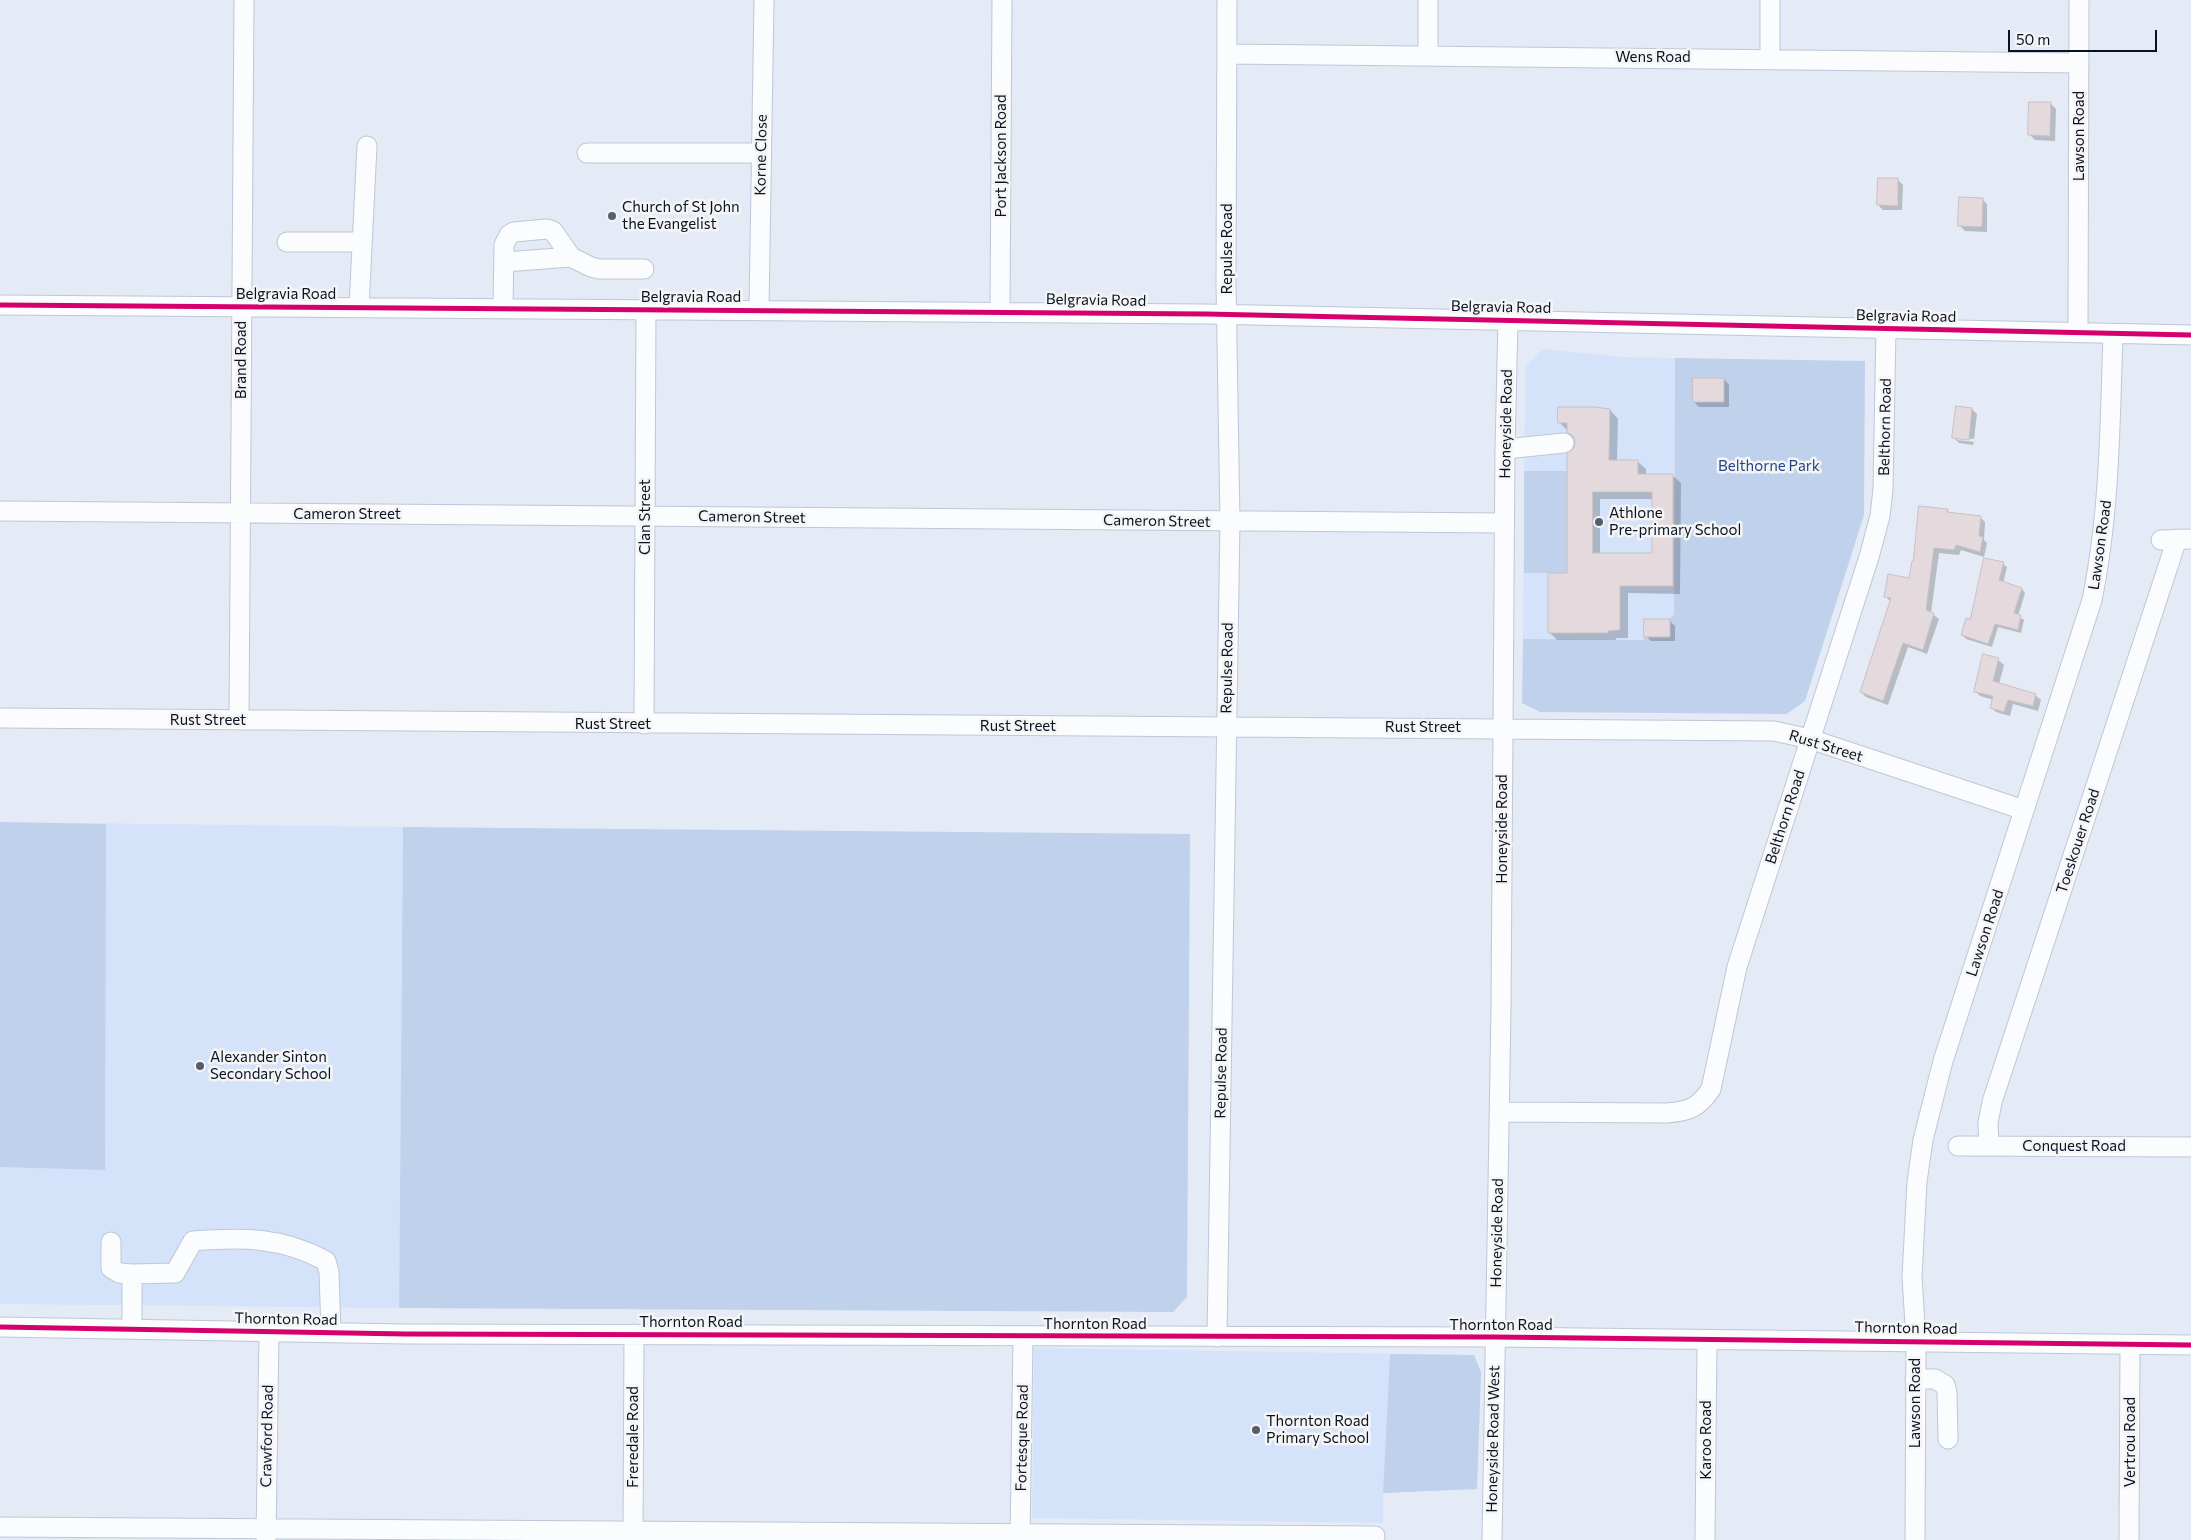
<!DOCTYPE html>
<style>
body{margin:0}
#map{position:relative;width:2191px;height:1540px;overflow:hidden;background:#e4ebf6;font-family:Commissioner,sans-serif}
canvas{display:block}
.scale{position:absolute;left:2008px;top:30px;width:149px;height:22px;box-sizing:border-box;border:2px solid #091223;border-top:0;padding-left:6px;font-size:15px;line-height:18px;white-space:nowrap;color:#091223;-webkit-text-stroke:4px #f5f5f5;paint-order:stroke}
</style>
<div id="map">
<canvas width="2191" height="1540"></canvas>
<div class="scale">50 m</div>
</div>
<script>
const ctx = document.querySelector('canvas').getContext('2d');
ctx.lineJoin = 'round';
function fill(path, color) { ctx.fillStyle = color; ctx.fill(path, 'evenodd'); }
function trace(path, color, width, dash) { ctx.strokeStyle = color; ctx.lineWidth = width; ctx.lineCap = dash ? 'butt' : 'round'; ctx.setLineDash(dash || []); ctx.stroke(path); }
function label(font, color, halo, rows, align = 'center') {
  ctx.font = font + ' Commissioner,sans-serif'; ctx.lineWidth = 5; ctx.setLineDash([]); ctx.textBaseline = 'middle'; ctx.strokeStyle = halo; ctx.fillStyle = color; for (const [text, x, y, turn = 0] of rows) {
    ctx.save(); ctx.translate(x, y); ctx.rotate((+turn || 0) * Math.PI / 180); ctx.textAlign = isNaN(turn) ? turn : align; if (halo) ctx.strokeText(text, 0, 0); ctx.fillText(text, 0, 0); ctx.restore();
  }
}
const built = new Path2D(`
 M1543 349 1624 357 1675 358 1674 614 1670 637H1644V640L1523 639 1525 367Z
 M0 822 403 827 399 1308 0 1304Z
 M1034 1348 1474 1355 1481 1372 1477 1489 1383 1493V1523L1032 1518Z`);
const green = new Path2D(`
 M1675 358 1865 361 1864 515 1805 701 1787 714 1540 712 1522 703 1523 639 1644 640V637H1670V619L1674 614Z
 M1524 471H1567V573H1524Z
 M0 822 106 824 105 1170 0 1167Z
 M403 827 1190 834 1187 1297 1173 1312 399 1308Z
 M1390 1354 1474 1355 1481 1372 1477 1489 1383 1493Z`);
const shadow = new Path2D(`
 M2051 104 2056 109 2055 141 2035 140 2030 135Z
 M1898 180 1903 185 1902 210H1883L1878 205Z
 M1982 199 1987 204V232L1965 231 1960 226Z
 M1724 379 1729 385V407H1699L1694 402Z
 M1972 409 1977 414 1974 439 1957 437V440L1974 442 1973 445 1959 443 1954 438Z
 M1610 410 1618 419 1617 461H1637L1646 469V475H1672L1681 483 1680 594 1628 593V638H1616V640H1557L1549 632 1568 575 1575 449V438L1559 422ZM1600 499H1653V555L1600 554Z
 M1947 510 1951 514 1980 517 1985 522 1984 540 1987 543 1984 557 1961 550 1959 555 1939 553 1931 613 1939 619 1927 654 1908 647 1888 705 1866 697 1861 692 1891 602 1886 597 1910 579Z
 M2003 564 2007 567 2003 583 2022 589 2025 593 2018 616 2024 620 2021 633 1998 627 1992 647 1966 639 1962 635Z
 M1670 621 1675 626V641H1651L1646 636Z
 M1998 660 2004 665 1999 684 2035 695 2041 700 2038 711 2013 704 2010 716 1996 712 1991 707 1994 700 1980 696 1975 691Z`);
const building = new Path2D(`
 M2029 102H2051L2050 136 2028 135Z
 M1878 178H1898V206L1877 205Z
 M1959 197 1983 198 1982 227 1958 226Z
 M1693 378H1724V402H1693Z
 M1956 406 1972 408 1969 440 1952 438Z
 M1558 407H1594L1610 409 1609 460H1638V474H1673V586H1620V630L1608 631V633H1548V573H1567V453L1574 448 1575 442 1573 436 1567 432V423H1558ZM1593 492H1652V553H1593Z
 M1919 506 1948 509 1947 512 1981 516 1979 536 1983 537 1980 552 1956 545 1954 550 1934 548 1926 610 1934 613 1923 650 1903 643 1883 701 1860 692 1891 598 1884 597 1888 574 1909 578 1912 561H1913Z
 M1984 558 2004 562 1999 580 2022 588 2014 613 2021 615 2018 630 1995 624 1988 644 1961 635 1966 618 1970 619Z
 M1644 619H1670V637H1644Z
 M1983 654 1999 658 1993 681 2036 694 2033 706 2008 700 2004 712 1990 708 1993 696 1974 692Z`);
const minor = new Path2D(`
 M1227 54 2079 63
 M1428 56V0
 M1770 58V0
 M587 153H761
 M287 242H362
 M505 262 571 257
 M0 305 1206 314 2191 335
 M359 307 367 146
 M503 308 504 245 509 235 514 232 547 229 553 231 571 257 591 267 599 269H644
 M759 310 764 0
 M1000 311 1002 0
 M2078 333 2079 0
 M1505 449 1564 443
 M0 511 1504 523
 M2161 540 2191 539
 M0 718 1774 731 1810 739 2024 810
 M239 720 244 0
 M644 724 646 310
 M1499 1112 1667 1113C1690 1111 1698 1108 1711 1089L1737 967 1869 557 1880 516 1883 489 1886 328
 M1958 1146 2191 1147
 M1989 1146 1988 1123 1992 1102 2177 539
 M111 1242V1268L119 1273 132 1274
 M0 1327 406 1334 1495 1337 2191 1345
 M132 1329V1274L175 1273 193 1241C242 1237 282 1237 326 1261L329 1272 331 1332
 M1217 1337 1230 521 1226 283 1227 0
 M1915 1379H1935L1945 1385 1947 1392 1948 1439
 M0 1527 1375 1536
 M266 1540 269 1332
 M633 1540 634 1334
 M1020 1540 1023 1337
 M1492 1540 1501 1007 1505 449 1508 320
 M1705 1540 1707 1340
 M1915 1540 1916 1341 1912 1277 1917 1182 1923 1140 1943 1061 2092 600C2110 512 2110 423 2113 334
 M2129 1540 2130 1345`);
const cycleway = new Path2D(`
 M0 305 1206 314 2191 335
 M0 1327 406 1334 1495 1337 2191 1345`);
const markers = [
 [612,216,5,"#565e6d"],
 [1599,522,5,"#565e6d"],
 [200,1066,5,"#565e6d"],
 [1256,1430,5,"#565e6d"]
];
const streetNames = [
 ["Wens Road",1653,57],
 ["Lawson Road",2079,136,-90],
 ["Korne Close",761,155,-89],
 ["Port Jackson Road",1001,156,-90],
 ["Repulse Road",1227,249,-90],
 ["Belgravia Road",286,294],
 ["Belgravia Road",691,297],
 ["Belgravia Road",1096,300,1],
 ["Belgravia Road",1501,307,1],
 ["Belgravia Road",1906,316,1],
 ["Brand Road",241,360,-90],
 ["Honeyside Road",1506,424,-89],
 ["Belthorn Road",1885,427,-89],
 ["Cameron Street",347,514],
 ["Clan Street",645,517,-90],
 ["Cameron Street",752,517,1],
 ["Cameron Street",1157,521,1],
 ["Lawson Road",2100,545,-82],
 ["Repulse Road",1227,668,-89],
 ["Rust Street",208,720],
 ["Rust Street",613,724],
 ["Rust Street",1018,726],
 ["Rust Street",1423,727],
 ["Rust Street",1826,746,17],
 ["Belthorn Road",1785,817,-72],
 ["Honeyside Road",1502,829,-90],
 ["Toeskouer Road",2078,841,-72],
 ["Lawson Road",1985,933,-72],
 ["Repulse Road",1221,1073,-89],
 ["Conquest Road",2074,1146],
 ["Honeyside Road",1497,1233,-89],
 ["Thornton Road",286,1319,1],
 ["Thornton Road",691,1322],
 ["Thornton Road",1095,1324],
 ["Thornton Road",1501,1325],
 ["Thornton Road",1906,1328,1],
 ["Lawson Road",1915,1403,-90],
 ["Crawford Road",267,1436,-89],
 ["Freredale Road",633,1437,-90],
 ["Fortesque Road",1022,1438,-89],
 ["Honeyside Road West",1493,1439,-89],
 ["Karoo Road",1706,1440,-90],
 ["Vertrou Road",2130,1442,-90]
];
const poiNames = [
 ["Church of St John",622,207],
 ["the Evangelist",622,224],
 ["Athlone",1609,513],
 ["Pre-primary School",1609,530],
 ["Alexander Sinton",210,1057],
 ["Secondary School",210,1074],
 ["Thornton Road",1266,1421],
 ["Primary School",1266,1438]
];
const parkNames = [
 ["Belthorne Park",1769,466]
];
fill(built, '#d5e3fa');
fill(green, '#c0d1ec');
fill(shadow, '#0003');
fill(building, '#e4d9dd');
trace(building, '#c8c0c4', 1);
trace(minor, '#bec7d6', 21);
trace(minor, '#fbfcfe', 19);
trace(cycleway, '#d6006c', 5);
for (const [x, y, r, color] of markers) { const dot = new Path2D(); dot.arc(x, y, r, 0, 2 * Math.PI); ctx.fillStyle = color; ctx.fill(dot); trace(dot, '#f5f5f5', 2); }
label('15px', '#091223', '#f5f5f5', streetNames);
label('15px', '#091223', '#f5f5f5', poiNames, 'left');
label('15px', '#1f4485', '#f5f5f5', parkNames);
</script>
